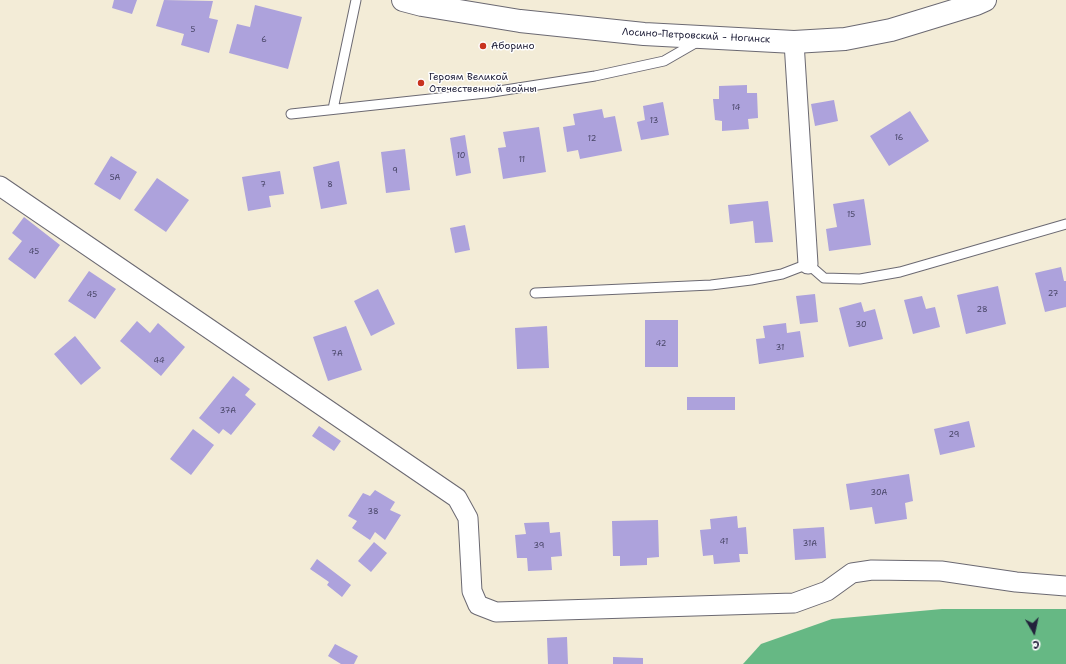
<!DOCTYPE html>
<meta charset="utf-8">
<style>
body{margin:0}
#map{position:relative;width:1066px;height:664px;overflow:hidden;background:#f3ecd7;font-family:"Shantell Sans",sans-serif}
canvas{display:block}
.north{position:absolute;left:1014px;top:612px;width:40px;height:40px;-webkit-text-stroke:3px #fff;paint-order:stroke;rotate:171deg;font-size:11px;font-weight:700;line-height:16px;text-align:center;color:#22223b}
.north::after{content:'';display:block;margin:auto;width:14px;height:18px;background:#22223b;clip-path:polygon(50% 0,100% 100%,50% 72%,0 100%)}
</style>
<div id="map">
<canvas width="1066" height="664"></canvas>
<div class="north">С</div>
</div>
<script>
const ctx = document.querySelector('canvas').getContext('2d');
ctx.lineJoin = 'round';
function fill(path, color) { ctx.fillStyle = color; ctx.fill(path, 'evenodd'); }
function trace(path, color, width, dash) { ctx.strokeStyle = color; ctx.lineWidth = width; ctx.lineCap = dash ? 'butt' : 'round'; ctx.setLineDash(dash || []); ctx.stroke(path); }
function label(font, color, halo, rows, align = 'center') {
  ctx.font = font + ' "Shantell Sans",sans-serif'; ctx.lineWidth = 3; ctx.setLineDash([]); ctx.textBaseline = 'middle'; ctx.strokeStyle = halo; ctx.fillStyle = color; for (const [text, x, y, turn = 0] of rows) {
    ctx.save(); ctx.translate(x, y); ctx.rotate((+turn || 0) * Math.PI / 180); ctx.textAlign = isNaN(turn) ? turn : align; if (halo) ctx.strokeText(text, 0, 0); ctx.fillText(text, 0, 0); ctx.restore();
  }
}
const forest = new Path2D(`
 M942 609H1066V664H743L761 644 832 619Z`);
const building = new Path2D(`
 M114 0H137L132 14 112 8Z
 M164 0 213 1 209 18 218 20 209 53 181 45 184 34 156 26Z
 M255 5 302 17 288 69 229 53 237 24 250 27Z
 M747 85V93H757L758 118 748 119 749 129 722 131V121L715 120 713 99H719V86Z
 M834 100 838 121 815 126 811 104Z
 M663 102 669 135 641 140 637 122 645 120 643 106Z
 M602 109 604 118 615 116 622 151 580 159 578 150 567 152 563 127 575 125 573 114Z
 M910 111 929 141 889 166 870 136Z
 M539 127 546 172 503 179 498 148 506 147 503 132Z
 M465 135 471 173 456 176 450 138Z
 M405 149 410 190 386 193 381 152Z
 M111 156 137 172 120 200 94 184Z
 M339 161 347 204 321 209 313 167Z
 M280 171 284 194 269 196 271 207 248 211 242 177Z
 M157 178 189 200 166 232 134 210Z
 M864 199 871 245 829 251 826 229 837 227 833 204Z
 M768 201 773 242 755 243 753 221 730 224 728 205Z
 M24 217 60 245 35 279 8 259 22 241 12 233Z
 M465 225 470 250 455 253 450 228Z
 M1061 267 1064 281H1066V307L1045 312 1035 273Z
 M89 271 116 289 95 319 68 301Z
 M998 286 1006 324 966 334 957 295Z
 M378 289 395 324 371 336 354 301Z
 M815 294 818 322 800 324 796 296Z
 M922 296 926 309 935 307 940 327 913 334 904 300Z
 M861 302 864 312 875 309 883 339 849 347 839 308Z
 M645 320H678V367H645Z
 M137 321 150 333 158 323 185 347 161 376 120 341Z
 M786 323 787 333 800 331 804 357 759 364 756 339 765 338 763 326Z
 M346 326 362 370 328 381 313 337Z
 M547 326 549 368 517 369 515 328Z
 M75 336 101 368 81 385 54 354Z
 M233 376 250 389 245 395 256 404 231 435 223 429 219 434 199 418Z
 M687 397H735V410H687Z
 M969 421 975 447 940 455 934 429Z
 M319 426 341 441 334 451 312 436Z
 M193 429 214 445 191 475 170 459Z
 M909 474 913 501 905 503 907 519 875 524 872 507 850 510 846 484Z
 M375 490 395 502 390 510 401 515 385 540 375 532 370 540 352 528 357 521 348 516 363 493 370 496Z
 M737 516 738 528 746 527 748 554H739L740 562 714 564 713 555 703 556 700 530 711 529 710 519Z
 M658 520 659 557 647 558V565L620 566V556H613L612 521Z
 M549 522 550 533 560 532 562 556 551 557 552 570 528 571 527 558H517L515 535 526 534 524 523Z
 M824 527 826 558 795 560 793 529Z
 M374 542 387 553 371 572 358 561Z
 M317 559 351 585 342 597 327 585 329 582 310 569Z
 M567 637 568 664H548L547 638Z
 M335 644 358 656 354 664H341L328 656Z
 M613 657 643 658V664H613Z`);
const service = new Path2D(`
 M333 109 356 0
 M291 114 486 93 595 76 664 61 697 42
 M535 293 711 285 751 280 782 274 808 264 824 278 860 279 900 272 1066 224`);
const minor = new Path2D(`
 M794 42 808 264
 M0 186 457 498 468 518 472 591 478 605 496 612 794 603 827 591 852 573 872 570 941 571 1016 582 1066 586`);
const secondary = new Path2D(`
 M403 0 422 5 520 21 644 34 794 42 845 39 891 30 976 4 985 0`);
const markers = [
 [483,46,4,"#c8321e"],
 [421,83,4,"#c8321e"]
];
const numberNames = [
 ["5",193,30],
 ["6",264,40],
 ["14",736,108],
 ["13",654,121],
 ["16",899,138],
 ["12",592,139],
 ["10",461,156],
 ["11",522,160],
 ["9",395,171],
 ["5А",115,178],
 ["7",263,185],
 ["8",330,185],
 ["15",851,215],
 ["45",34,252],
 ["27",1053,294],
 ["45",92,295],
 ["28",982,310],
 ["30",861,325],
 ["42",661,344],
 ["31",780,348],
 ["7А",337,354],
 ["44",159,361],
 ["37А",228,411],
 ["29",954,435],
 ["30А",879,493],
 ["38",373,512],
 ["41",724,542],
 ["31А",810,544],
 ["39",539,546]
];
const streetNames = [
 ["Лосино-Петровский - Ногинск",696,36,3]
];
const poiNames = [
 ["Аборино",491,46],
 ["Героям Великой",429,77],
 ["Отечественной войны",429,89]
];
fill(forest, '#66b884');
fill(building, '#ada2dc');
trace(service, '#6b6972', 11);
trace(minor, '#6b6972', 21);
trace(secondary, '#6b6972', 24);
trace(service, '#fff', 9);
trace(minor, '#fff', 19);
trace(secondary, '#fff', 22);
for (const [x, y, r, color] of markers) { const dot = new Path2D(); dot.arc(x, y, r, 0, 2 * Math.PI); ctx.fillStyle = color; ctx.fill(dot); trace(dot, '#fff', 1.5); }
label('8px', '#454263', null, numberNames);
label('10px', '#22223b', '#fff', streetNames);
label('10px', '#22223b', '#fff', poiNames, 'left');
</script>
